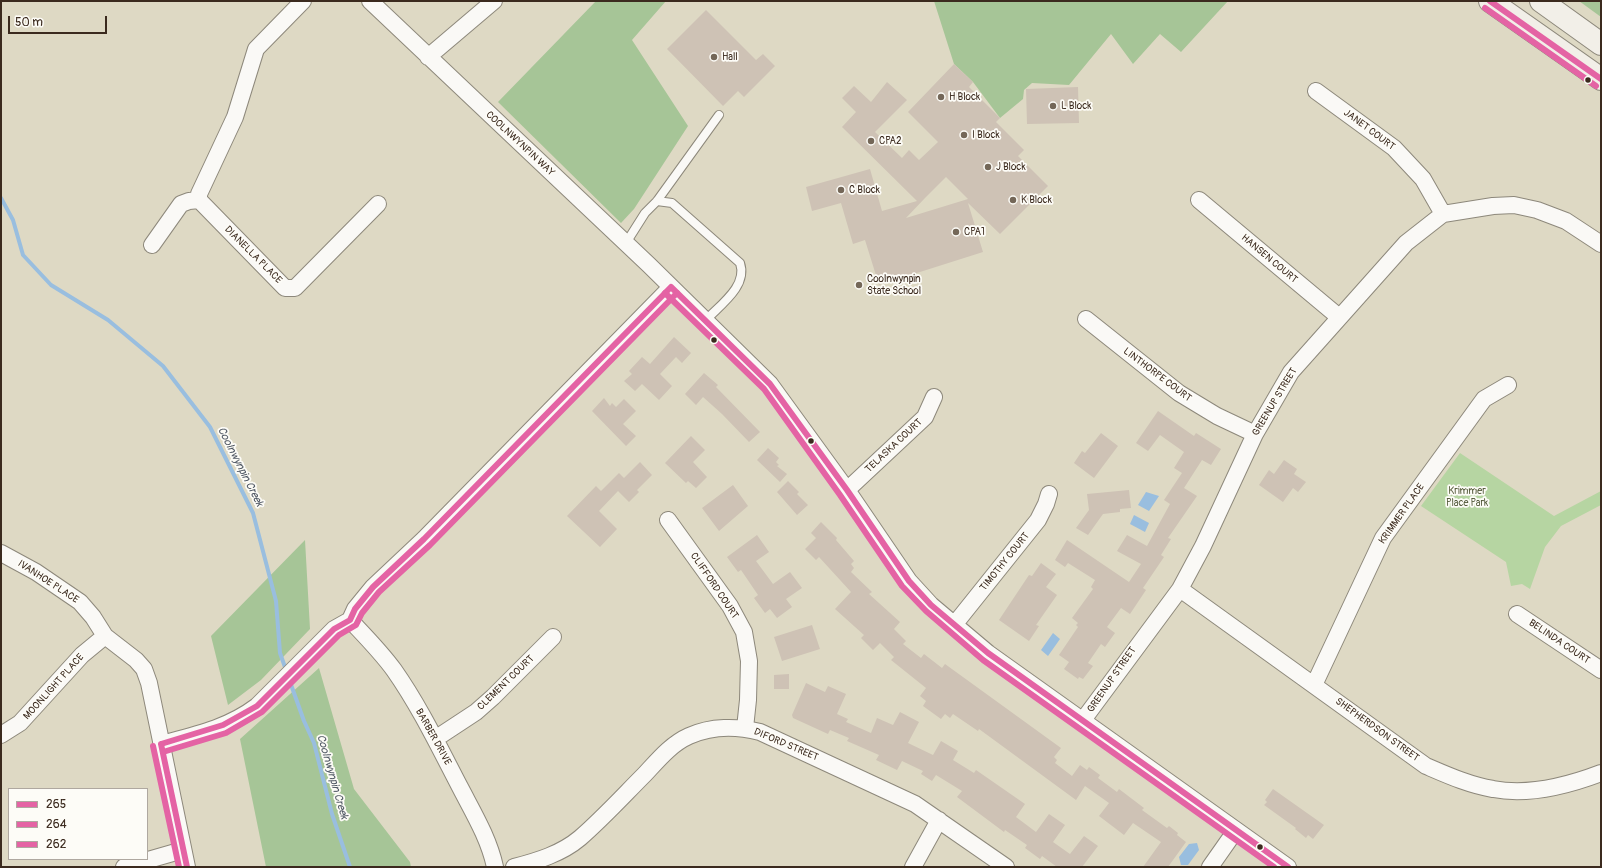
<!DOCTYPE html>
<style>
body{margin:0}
#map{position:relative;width:1602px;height:868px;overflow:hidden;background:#ded9c4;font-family:Pangolin,sans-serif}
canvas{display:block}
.frame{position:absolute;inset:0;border:2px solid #3b2a1e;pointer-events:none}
.legend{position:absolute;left:8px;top:788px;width:140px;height:72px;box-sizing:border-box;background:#fdfcf7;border:1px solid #afa8a0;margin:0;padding:5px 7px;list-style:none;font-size:12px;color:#3b2a1e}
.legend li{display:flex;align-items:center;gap:8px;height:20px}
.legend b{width:20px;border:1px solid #afa8a0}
.scale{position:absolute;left:8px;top:16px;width:99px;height:18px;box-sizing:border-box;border:2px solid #3b2a1e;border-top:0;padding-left:5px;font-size:12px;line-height:14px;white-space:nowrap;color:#3b2a1e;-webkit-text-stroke:3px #fdfcf7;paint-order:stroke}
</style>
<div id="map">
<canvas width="1602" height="868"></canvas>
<div class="frame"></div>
<ul class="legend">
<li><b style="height:5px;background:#e463a4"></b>265</li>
<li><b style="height:5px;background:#e463a4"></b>264</li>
<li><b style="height:5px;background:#e463a4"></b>262</li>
</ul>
<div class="scale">50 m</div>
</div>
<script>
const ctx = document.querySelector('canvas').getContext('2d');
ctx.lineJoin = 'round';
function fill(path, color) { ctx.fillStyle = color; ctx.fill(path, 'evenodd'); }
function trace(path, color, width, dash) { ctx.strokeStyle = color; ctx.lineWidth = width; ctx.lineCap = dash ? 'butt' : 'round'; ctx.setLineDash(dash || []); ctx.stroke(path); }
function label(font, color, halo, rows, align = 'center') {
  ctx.font = font + ' Pangolin,sans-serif'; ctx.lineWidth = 3.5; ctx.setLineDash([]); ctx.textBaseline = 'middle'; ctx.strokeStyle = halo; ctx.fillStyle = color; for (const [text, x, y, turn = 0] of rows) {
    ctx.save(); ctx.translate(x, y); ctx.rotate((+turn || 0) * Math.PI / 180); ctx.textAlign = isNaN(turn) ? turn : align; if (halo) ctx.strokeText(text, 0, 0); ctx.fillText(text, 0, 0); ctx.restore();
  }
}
const green = new Path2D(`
 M1460 453 1554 516 1601 491V505L1561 526 1545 547 1530 589 1522 584 1511 586 1506 562 1421 506Z`);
const forest = new Path2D(`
 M596 1H666L632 40 688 126 634 209 621 223 498 102Z
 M934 1H1228L1181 52 1160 34 1133 64 1111 34 1069 85 1032 83 1024 90 1023 99 1000 118 973 82 954 64Z
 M1579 1H1601V17Z
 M305 540 310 629 261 680 228 705 211 636Z
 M319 668 354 789 410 862 411 867H266L240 739Z`);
const water = new Path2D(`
 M1146 492 1159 496 1149 511 1138 505Z
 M1134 515 1149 523 1145 532 1130 524Z
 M1053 633 1060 639 1048 656 1041 650Z
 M1197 843 1199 850 1188 865H1181L1179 857 1189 844Z`);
const stream = new Path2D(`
 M1 198 13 220 23 255 51 285 108 320 163 366 210 427 253 513 276 601 280 653 286 670
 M289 679 304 721 314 743 332 814 350 867`);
const building = new Path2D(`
 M706 10 756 60 763 54 775 66 744 97 738 91 723 106 667 49Z
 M954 64 973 82 969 87 1000 118 996 122 1024 150 1018 156 1048 186 1000 234 968 203 983 252 879 285 865 240 853 244 841 203 812 211 806 187 870 169 882 211 917 201 842 127 856 112 842 98 854 86 871 102 887 82 907 100 875 132 902 158 909 150 919 160 938 142 908 112ZM946 177 968 199 906 218 925 198Z
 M1078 87 1079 123 1027 124 1026 89Z
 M674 337 691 353 682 363 676 357 660 374 672 386 659 400 642 384 635 391 624 381 632 374 629 371 642 357 650 364Z
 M704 373 718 385 716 387 760 432 749 442 722 414 703 397 696 405 685 394Z
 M604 398 610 406 612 403 616 407 624 399 636 411 623 424 636 436 626 446 592 411Z
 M1158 411 1194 436 1196 433 1221 449 1211 465 1202 460 1184 488 1197 496 1168 538 1171 539 1161 555 1164 557 1143 588 1146 590 1130 614 1121 608 1107 627 1115 633 1105 647 1101 644 1088 663 1093 666 1083 679 1079 677 1078 679 1064 669 1069 662 1059 655 1078 627 1076 625 1078 623 1072 618 1093 589 1091 587 1095 580 1068 563 1065 567 1055 560 1067 540 1129 582 1141 564 1117 551 1127 535 1147 546 1170 504 1164 500 1182 473 1174 468 1184 452 1160 435 1148 451 1136 443Z
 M1101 433 1118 446 1094 478 1074 463 1082 451 1085 453Z
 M691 436 705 450 693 462 707 477 696 488 688 481 686 483 665 463Z
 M768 448 779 458 776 462 779 465 777 466 787 474 780 482 757 460Z
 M1284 460 1297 469 1294 474 1306 482 1298 492 1293 488 1283 502 1259 485 1269 470 1274 474Z
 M640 462 652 475 637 490 639 492 629 502 618 491 599 511 617 529 600 547 567 516 596 486 601 491 619 473 624 478Z
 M788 481 799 492 797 494 808 505 797 515 777 492Z
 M733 485 748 506 719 531 702 508Z
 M1129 490 1131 508 1120 509V512L1103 514 1088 535 1076 528 1089 510 1087 494Z
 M821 522 837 538 836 540 854 561 851 564 854 568 851 572 872 592 869 594 900 622 894 629 906 641 903 644 921 658 924 654 942 668 945 664 1061 748 1054 757 1057 760 1055 763 1072 776 1080 765 1087 770 1089 767 1100 775 1098 778 1117 792 1119 789 1144 808 1142 810 1167 828 1169 826 1178 833 1177 835 1186 842 1168 867H1143L1161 842 1133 823 1124 835 1099 816 1109 803 1085 786 1076 800 979 729 978 731 953 714 950 718 945 714 941 719 923 706 926 701 920 696 926 688 891 660 894 657 880 643 873 650 861 638 864 635 835 609 851 592 819 557 816 560 805 549 816 538 811 533Z
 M757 535 769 552 756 561 773 584 790 572 802 588 786 599 792 607 777 618 770 609 765 613 754 598 758 595 741 570 738 572 727 557Z
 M1041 563 1056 574 1046 587 1057 595 1036 625 1039 626 1029 641 999 620 1029 575 1032 576Z
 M812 625 820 649 782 661 774 637Z
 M789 674V689H774V675Z
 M806 683 825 692 828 686 846 694 837 714 848 719 846 722 871 733 877 718 893 725 900 712 919 722 908 743 933 755 941 741 958 751 953 760 974 773 976 770 1025 804 1016 817 1036 832 1049 814 1065 825 1053 842 1070 854 1084 836 1098 846 1082 867H1057L1042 856 1040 859 1025 848 1027 845 1005 830 1004 832 957 797 962 791 936 775 932 781 921 774 923 771 902 761 897 770 876 760 879 755 847 741 849 738 830 730 828 734 793 718 792 715Z
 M1273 789 1324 825 1313 839 1308 835 1306 838 1295 829 1296 828 1264 805 1267 802 1265 800Z`);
const service = new Path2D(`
 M657 201 672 203 740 263C748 286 720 305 706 320
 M626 243 645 213 657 201 719 115`);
const minor = new Path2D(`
 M303 1 256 49 235 117 199 194V200L285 288H295L378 204
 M370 1 649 265 770 384 847 490 909 581 931 605 988 653 1288 867
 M428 57 494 1
 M1316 91 1394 148 1423 179 1443 214
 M1199 200 1339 317
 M152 245 181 204 189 201 199 200
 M1086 319 1179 393 1217 416 1255 434
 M847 490 925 417 934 397
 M668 520 730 606 744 632 749 661 748 700 745 728
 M1 553 36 572 80 602 93 617 105 636 136 660 144 669 149 683 187 867
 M1180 589 1426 766C1447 775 1469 785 1493 789 1529 796 1567 786 1601 773
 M1517 614 1601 670
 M350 620C365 636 381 652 394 670 420 707 440 749 461 789 474 814 489 839 495 867
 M954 625 1038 520 1046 504 1049 494
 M1314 685 1383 538 1484 399 1508 385
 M1083 720 1180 589 1203 546 1255 434 1291 372 1406 243 1443 214 1493 206 1514 205 1537 210 1566 221 1601 244
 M1 735 20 723 82 655 105 636
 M435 739 476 712 493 697 553 637
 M161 744C195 735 228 728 257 706L334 629 350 620 355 609 373 587 424 539 671 287
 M124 867 183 850
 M514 867C537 861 561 854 580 838 603 818 624 795 645 774 658 760 671 744 689 736 711 726 737 726 760 732L915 804 1006 867
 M913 867 939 820
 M1210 867 1236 830`);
const secondary = new Path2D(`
 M1490 1 1601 79
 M1541 1 1601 44`);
const bus1 = new Path2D(`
 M1490 1 1601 79
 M671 287 770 384 847 490 909 581 931 605 988 653 1288 867
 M161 744 223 725 257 706 334 629 350 620 355 609 373 587 424 539 671 287
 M161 744 187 867`);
const bus2 = new Path2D(`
 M665 293 764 389 840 495 902 586 926 611 983 660 1274 867
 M153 746 179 867
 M163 752 226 733 262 712 339 635 356 625 362 613 379 592 430 545 677 293`);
const bus3 = new Path2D(`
 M1485 8 1596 86`);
const markers = [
 [714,57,4,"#746758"],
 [1588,80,3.5,"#3b2a1e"],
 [941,97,4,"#746758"],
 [1053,106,4,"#746758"],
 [964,135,4,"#746758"],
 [871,141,4,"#746758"],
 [988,167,4,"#746758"],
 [841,190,4,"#746758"],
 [1013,200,4,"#746758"],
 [956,232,4,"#746758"],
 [859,285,4,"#746758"],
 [714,340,3.5,"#3b2a1e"],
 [811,441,3.5,"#3b2a1e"],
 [1260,847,3.5,"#3b2a1e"]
];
const poiNames = [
 ["Hall",722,57],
 ["H Block",949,97],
 ["L Block",1061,106],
 ["I Block",972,135],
 ["CPA2",879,141],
 ["J Block",996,167],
 ["C Block",849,190],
 ["K Block",1021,200],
 ["CPA1",964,232],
 ["Coolnwynpin",867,279],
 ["State School",867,291]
];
const streetNames = [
 ["JANET COURT",1369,130,37],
 ["COOLNWYNPIN WAY",520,144,43],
 ["DIANELLA PLACE",253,255,45],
 ["HANSEN COURT",1269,259,40],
 ["LINTHORPE COURT",1157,375,37],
 ["GREENUP STREET",1275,402,-59],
 ["TELASKA COURT",894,446,-43],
 ["KRIMMER PLACE",1402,514,-55],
 ["TIMOTHY COURT",1005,562,-51],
 ["IVANHOE PLACE",48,582,33],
 ["CLIFFORD COURT",714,586,56],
 ["BELINDA COURT",1559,642,34],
 ["GREENUP STREET",1112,680,-55],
 ["CLEMENT COURT",506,683,-44],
 ["MOONLIGHT PLACE",54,687,-48],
 ["SHEPHERDSON STREET",1377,730,36],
 ["BARBER DRIVE",433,737,61],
 ["DIFORD STREET",786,745,23]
];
const parkNames = [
 ["Krimmer",1467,491],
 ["Place Park",1467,503]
];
const waterNames = [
 ["Coolnwynpin Creek",240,467,63],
 ["Coolnwynpin Creek",332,777,74]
];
fill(green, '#b6d5a2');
fill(forest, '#a6c597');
fill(water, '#99bedf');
trace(stream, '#99bedf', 4);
fill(building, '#cec2b5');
trace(service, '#8d887b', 10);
trace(minor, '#8d887b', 18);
trace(secondary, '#8d887b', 24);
trace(service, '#faf9f6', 8);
trace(minor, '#faf9f6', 16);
trace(secondary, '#f2efe8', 22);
trace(bus1, '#e463a4', 6);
trace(bus2, '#e463a4', 6);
trace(bus3, '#e463a4', 6);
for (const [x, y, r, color] of markers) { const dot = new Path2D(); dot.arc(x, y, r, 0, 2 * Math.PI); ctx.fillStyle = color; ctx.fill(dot); trace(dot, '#fdfcf7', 1.5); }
label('10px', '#3b2a1e', '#fdfcf7', poiNames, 'left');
label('10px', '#3b2a1e', '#fdfcf7', streetNames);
label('10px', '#565c3d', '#fdfcf7', parkNames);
label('italic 11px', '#525a66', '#fdfcf7', waterNames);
</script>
